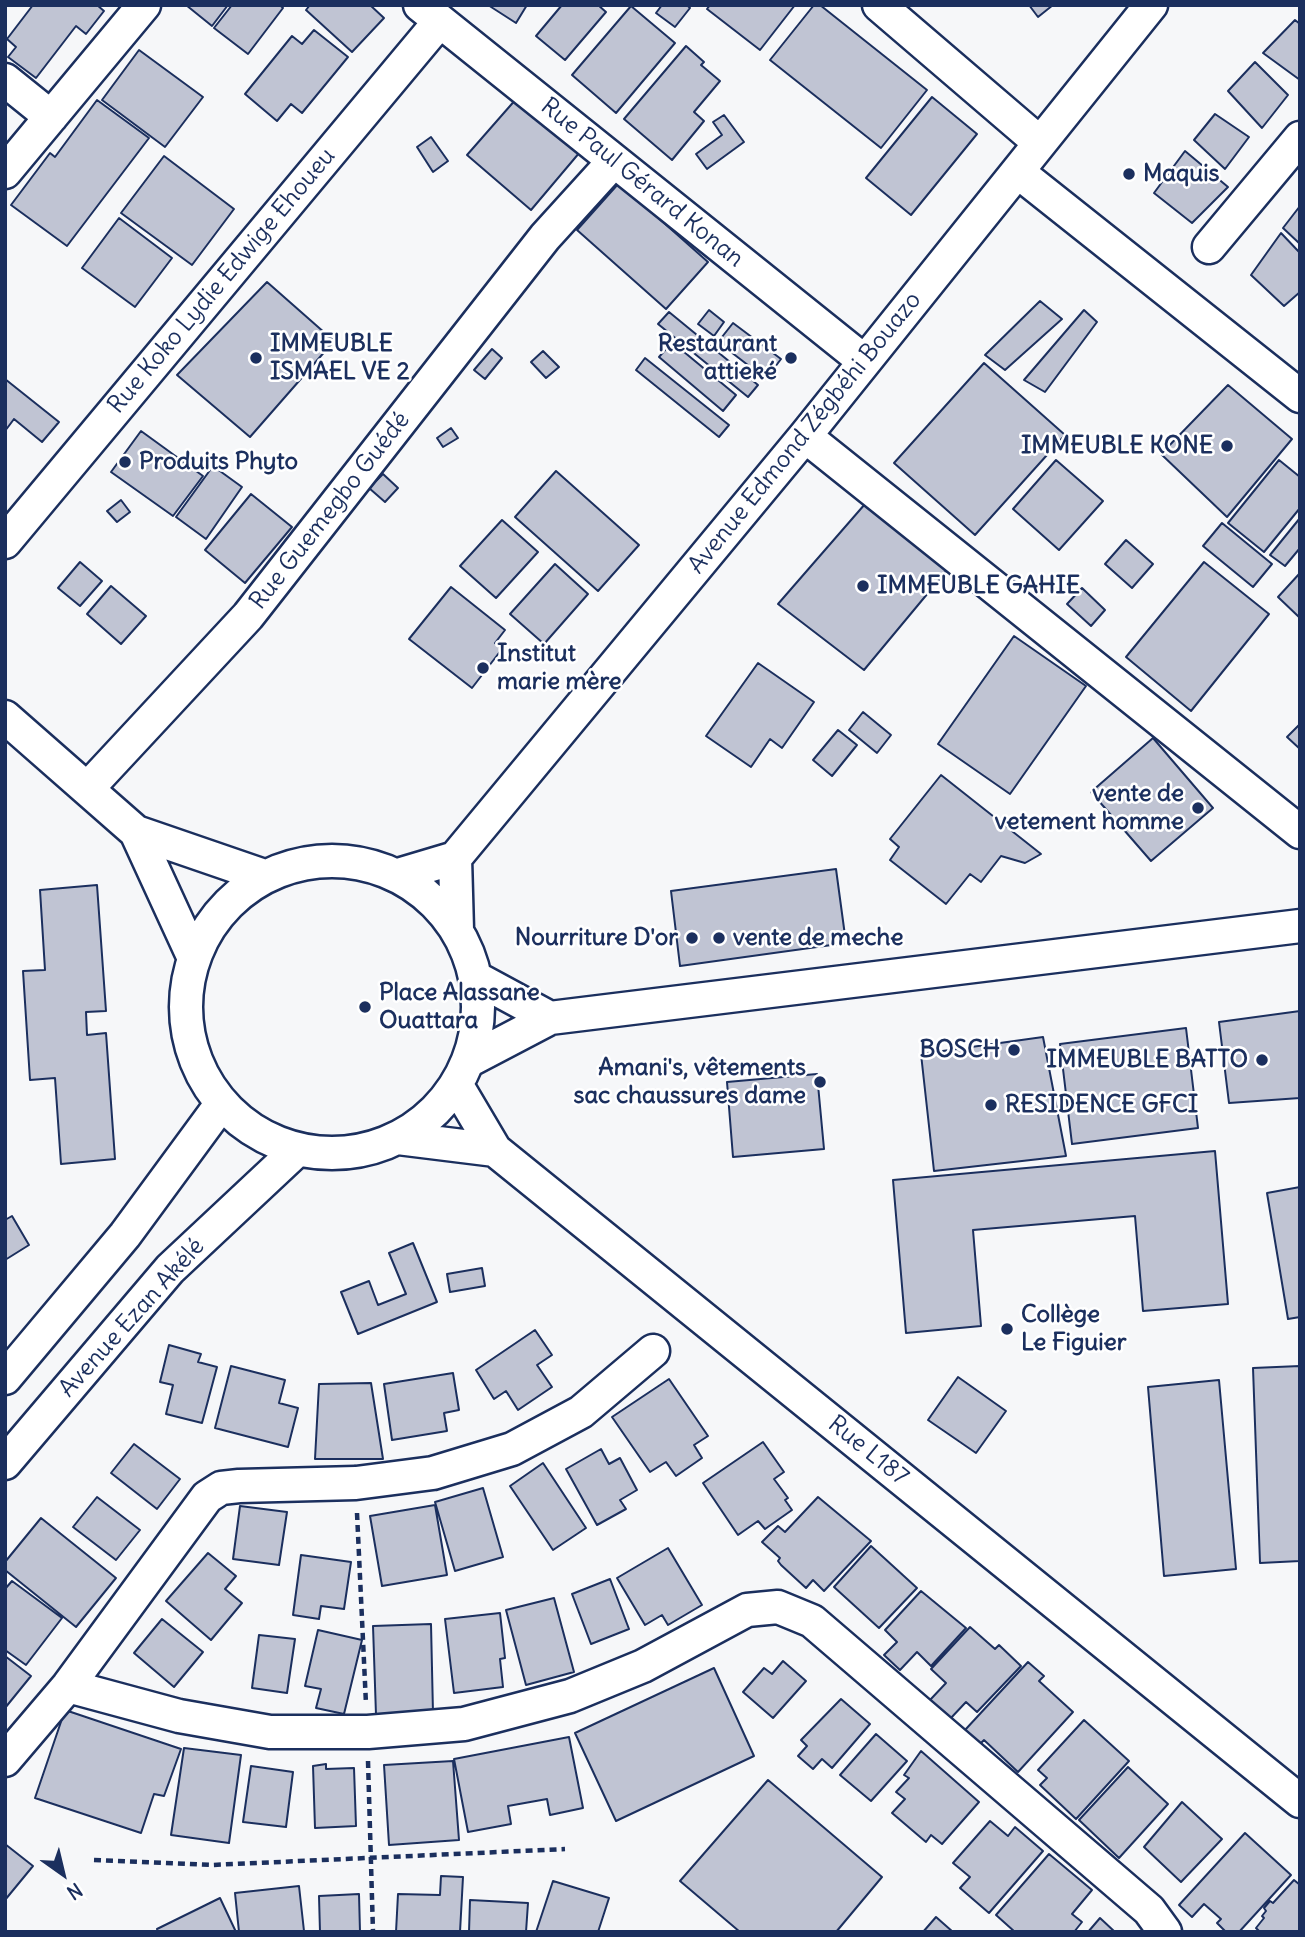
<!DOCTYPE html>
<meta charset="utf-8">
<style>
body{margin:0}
#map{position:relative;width:1305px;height:1937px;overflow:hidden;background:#f6f7f9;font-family:Delius,sans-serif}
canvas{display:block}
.frame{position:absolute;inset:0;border:7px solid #1b2f5e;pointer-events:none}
.north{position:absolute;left:28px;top:1839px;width:70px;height:70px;-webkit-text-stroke:5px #fff;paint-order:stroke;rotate:146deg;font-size:19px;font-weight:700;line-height:28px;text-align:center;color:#1b2f5e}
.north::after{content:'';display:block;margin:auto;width:24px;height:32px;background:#1b2f5e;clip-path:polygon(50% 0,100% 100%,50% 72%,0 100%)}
</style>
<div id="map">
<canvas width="1305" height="1937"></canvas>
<div class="frame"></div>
<div class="north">N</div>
</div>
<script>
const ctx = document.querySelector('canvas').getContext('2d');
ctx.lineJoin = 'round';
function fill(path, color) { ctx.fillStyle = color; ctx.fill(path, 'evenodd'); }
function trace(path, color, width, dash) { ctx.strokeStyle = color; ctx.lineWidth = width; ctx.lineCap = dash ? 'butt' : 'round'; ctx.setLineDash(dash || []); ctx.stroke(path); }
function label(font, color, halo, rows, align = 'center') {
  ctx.font = font + ' Delius,sans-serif'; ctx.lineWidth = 5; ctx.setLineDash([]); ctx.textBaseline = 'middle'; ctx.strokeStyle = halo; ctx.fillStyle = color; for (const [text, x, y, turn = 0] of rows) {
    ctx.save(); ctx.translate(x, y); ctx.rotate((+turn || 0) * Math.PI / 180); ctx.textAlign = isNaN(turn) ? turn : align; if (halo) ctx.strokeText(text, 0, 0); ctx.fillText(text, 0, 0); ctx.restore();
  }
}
const building = new Path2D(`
 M33 5H97L104 11 86 34 76 26 36 78 8 57 16 47 7 39Z
 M186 5H228L212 26Z
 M232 5H280L283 8 248 54 214 28Z
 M310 5H370L384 18 352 52 306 10Z
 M488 5H527L516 23Z
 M562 5H598L606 12 565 60 536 36Z
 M662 5H687L690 8 675 27 656 13Z
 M710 5H795L760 50 707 9Z
 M814 5H820L927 90 881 148 770 60Z
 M1029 5H1053L1038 17Z
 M631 6 675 43 616 113 572 75Z
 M1295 20 1300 24V80L1263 53Z
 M314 30 348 57 302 113 291 104 277 121 245 94 292 36 302 44Z
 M686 46 704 62 701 65 720 81 694 112 704 121 672 160 624 119Z
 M139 50 203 97 165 147 102 100Z
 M1255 62 1288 95 1262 128 1228 91Z
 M932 97 977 134 911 215 866 178Z
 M517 98 580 152 531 210 467 155Z
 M97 100 149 138 67 246 11 205 50 153 55 157Z
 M1215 114 1249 137 1225 169 1194 140Z
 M724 115 744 142 707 169 696 154 722 135 713 122Z
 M431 137 448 161 433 172 417 147Z
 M1185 151 1228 187 1192 223 1154 193Z
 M164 156 234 209 192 265 121 213Z
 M619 183 708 262 666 309 577 230Z
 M1300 206V244L1283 228Z
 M119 218 172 258 135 307 82 268Z
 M1281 233 1300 253V292L1284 306 1251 275Z
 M267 282 334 341 250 437 177 375Z
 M1040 301 1062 319 1005 370 985 355Z
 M709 310 724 322 714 336 698 324Z
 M1084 310 1097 322 1045 392 1024 380Z
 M669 312 758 385 748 397 658 324Z
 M733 323 781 359 766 379 718 342Z
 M672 342 736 395 723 411 659 357Z
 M492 349 502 358 485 379 474 370Z
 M543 351 559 367 546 378 531 362Z
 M645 358 729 425 719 437 636 370Z
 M984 363 1065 435 975 535 894 463Z
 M5 379 59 422 42 442 14 419 5 431Z
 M1228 385 1292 439 1227 517 1161 454Z
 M451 428 458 438 443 447 437 438Z
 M141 431 203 476 173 516 111 472Z
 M1056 460 1103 501 1059 550 1013 509Z
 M1279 460 1300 477V508L1264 552 1228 523Z
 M213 466 242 487 206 539 176 517Z
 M556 471 639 545 598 591 515 517Z
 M383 474 398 488 385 502 369 488Z
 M251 494 292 527 245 583 205 550Z
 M121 500 130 512 117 522 107 511Z
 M865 504 948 569 864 670 778 604Z
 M1300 518V548L1285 566 1270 555Z
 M502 520 538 552 496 598 460 566Z
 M1222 523 1272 564 1253 587 1203 546Z
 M1126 540 1153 564 1132 588 1105 564Z
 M80 562 102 581 80 606 58 588Z
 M1204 562 1269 614 1191 711 1126 657Z
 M555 564 588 594 544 644 510 614Z
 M1300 573V618L1278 597Z
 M111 586 146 616 121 644 87 614Z
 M451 587 505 630 495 643 502 649 472 688 409 639Z
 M1082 588 1105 610 1091 626 1067 604Z
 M1014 636 1086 686 1010 794 938 744Z
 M758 663 814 702 782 748 770 739 751 767 706 736Z
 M863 712 891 735 877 753 849 730Z
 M1300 724V749L1287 737Z
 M838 730 857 745 832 776 813 760Z
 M1153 738 1213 808 1151 861 1091 792Z
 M941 775 1041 854 1025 863 1001 856 981 882 970 874 946 904 890 860 899 847 890 839Z
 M836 869 846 943 680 966 671 891Z
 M97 885 106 1011 86 1012 87 1035 106 1033 115 1159 61 1164 55 1078 30 1080 23 971 45 970 40 890Z
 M1300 1011V1098L1229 1103 1219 1022Z
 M1186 1028 1198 1128 1072 1144 1060 1044Z
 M1043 1037 1066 1156 934 1171 921 1054Z
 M817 1074 824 1149 733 1157 727 1082Z
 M1215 1151 1228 1304 1143 1311 1135 1216 973 1230 981 1326 906 1333 893 1180Z
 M1300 1187V1317L1288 1319 1267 1193Z
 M12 1216 29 1245 5 1260V1220Z
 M413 1243 437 1302 358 1334 341 1292 369 1281 378 1305 406 1294 389 1253Z
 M482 1268 485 1286 450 1292 447 1274Z
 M535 1330 552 1355 537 1365 552 1387 518 1410 506 1391 494 1399 476 1370Z
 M169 1345 201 1354 198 1362 217 1367 202 1423 166 1414 173 1385 160 1382Z
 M231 1366 285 1380 279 1403 298 1408 288 1447 215 1428Z
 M1300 1366V1561L1260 1563 1253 1368Z
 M453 1373 459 1410 444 1413 447 1431 392 1440 384 1384Z
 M958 1377 1006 1411 976 1453 928 1420Z
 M669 1379 708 1436 694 1445 702 1458 676 1476 666 1462 650 1472 612 1417Z
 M1219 1380 1236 1569 1164 1576 1148 1387Z
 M371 1383 383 1459H315L319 1384Z
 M763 1442 784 1472 774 1479 788 1498 785 1500 792 1510 765 1529 758 1521 738 1535 703 1483Z
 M134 1444 180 1479 157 1509 111 1473Z
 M601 1449 609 1464 620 1458 637 1490 620 1500 626 1509 597 1525 566 1469Z
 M543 1463 586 1528 553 1550 510 1486Z
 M483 1488 503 1557 455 1571 435 1502Z
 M97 1497 140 1530 116 1560 73 1527Z
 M818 1497 871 1541 824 1591 813 1580 806 1588 781 1565 778 1561 780 1558 762 1542 778 1526 785 1532Z
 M435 1505 447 1575 382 1586 370 1516Z
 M240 1506 287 1512 279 1565 233 1559Z
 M41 1518 116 1578 76 1627 5 1570V1562Z
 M871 1546 917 1588 879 1628 834 1587Z
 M668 1548 702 1605 668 1625 662 1615 645 1625 617 1578Z
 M208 1553 236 1576 225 1589 242 1603 211 1640 166 1601Z
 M301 1555 351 1562 344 1609 321 1606 319 1619 293 1615Z
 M610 1579 629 1629 591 1644 572 1594Z
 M12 1581 62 1618 26 1665 5 1650V1589Z
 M921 1591 966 1628 931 1666 917 1652 900 1670 884 1655 897 1642 885 1630Z
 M554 1598 574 1672 526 1685 506 1610Z
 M500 1613 505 1658 500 1659 503 1687 454 1693 445 1619Z
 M162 1619 203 1652 174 1687 134 1653Z
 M431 1624 433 1713 376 1715 373 1626Z
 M970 1627 995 1649 999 1645 1021 1666 977 1712 966 1702 950 1719 930 1700 946 1683 931 1669Z
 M318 1630 362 1640 344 1714 316 1708 321 1689 305 1686Z
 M259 1635 295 1639 287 1693 252 1688Z
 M5 1656 31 1676 5 1708Z
 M783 1661 806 1681 773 1718 743 1692 764 1668 772 1674Z
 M1028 1662 1044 1676 1039 1681 1073 1712 1018 1772 984 1740 980 1744 965 1730Z
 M714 1668 754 1756 616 1821 575 1733Z
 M841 1699 870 1724 832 1768 822 1759 813 1769 798 1756 807 1746 801 1740Z
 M65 1710 181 1749 164 1796 154 1794 141 1833 35 1798Z
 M1084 1720 1129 1761 1076 1819 1040 1785 1047 1778 1038 1770Z
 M876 1734 907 1761 871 1801 840 1775Z
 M569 1737 583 1808 550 1815 547 1799 508 1806 511 1824 468 1832 454 1759Z
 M184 1748 241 1755 229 1843 171 1835Z
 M921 1751 979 1802 942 1844 931 1835 926 1842 892 1813 905 1799 896 1792 909 1778 904 1775Z
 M453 1761 459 1840 389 1845 384 1765Z
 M326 1764V1769L354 1768 356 1826 315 1828 313 1766Z
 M251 1766 293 1772 286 1827 243 1822Z
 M1128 1767 1168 1804 1119 1858 1079 1820Z
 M768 1780 882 1877 836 1932H740L680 1881Z
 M1182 1802 1222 1839 1181 1882 1144 1847Z
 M990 1821 1008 1836 1015 1827 1043 1851 989 1913 960 1888 970 1877 953 1863Z
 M1245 1833 1291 1875 1239 1932H1226L1217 1923 1221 1919 1204 1904 1192 1917 1179 1905Z
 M5 1844 33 1866 5 1900Z
 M1049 1854 1092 1890 1072 1914 1082 1922 1074 1932H1015L996 1915Z
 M441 1876 463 1877 460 1932H396L398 1894 440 1895Z
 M1294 1880 1300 1885V1932H1260L1256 1928 1264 1918 1262 1916 1266 1911 1264 1908 1270 1901 1273 1903Z
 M553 1881 609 1898 598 1932H536Z
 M299 1886 304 1931 239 1932 235 1893Z
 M359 1894 360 1932H320L319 1896Z
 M220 1898 236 1932H158L157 1929Z
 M470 1900 528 1903 526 1932H469Z
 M936 1917 953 1932H923Z
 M1100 1918 1115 1932H1088Z`);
const path = new Path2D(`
 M357 1513 366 1704
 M368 1761 373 1932
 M94 1860 212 1865 565 1849`);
const minor = new Path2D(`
 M420 5 864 361
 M879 5 1040 143
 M5 80 51 117
 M5 172 144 5
 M1018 172 1300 396
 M1209 247 1300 138
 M805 436 1300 832
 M5 542 440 21
 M5 717 136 832 193 956
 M88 788 248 616 545 237 614 161
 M136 832 264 876
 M455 858 457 930
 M186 1007a146 146 0 1 1 292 0a146 146 0 1 1-292 0Z
 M398 875 455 858 805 436 1151 5
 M476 978 550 1018
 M468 1061 550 1018 1300 926
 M456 1084 495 1150 1300 1801
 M398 1138 495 1150
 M5 1378 125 1235 222 1103
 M5 1463 170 1269 297 1150
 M68 1686 179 1716 270 1732H368L464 1724 570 1696 643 1666 747 1610 778 1607 812 1621 1149 1910 1165 1932
 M5 1760 68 1686 207 1497 221 1488 239 1486 356 1483 433 1473 512 1449 581 1412 653 1351`);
const markers = [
 [1129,174,7,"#1b2f5e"],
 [256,358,7,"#1b2f5e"],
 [791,358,7,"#1b2f5e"],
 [1227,446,7,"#1b2f5e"],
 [125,462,7,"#1b2f5e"],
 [863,586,7,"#1b2f5e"],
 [483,668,7,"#1b2f5e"],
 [1198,808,7,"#1b2f5e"],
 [692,938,7,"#1b2f5e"],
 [719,938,7,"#1b2f5e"],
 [365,1007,7,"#1b2f5e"],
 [1014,1050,7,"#1b2f5e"],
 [1262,1060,7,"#1b2f5e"],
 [820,1082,7,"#1b2f5e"],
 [991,1105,7,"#1b2f5e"],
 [1007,1329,7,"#1b2f5e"]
];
const poiNames = [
 ["Maquis",1143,174],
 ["IMMEUBLE",270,344],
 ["ISMAEL VE 2",270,372],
 ["Restaurant",777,344,"right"],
 ["attieké",777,372,"right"],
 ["IMMEUBLE KONE",1213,446,"right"],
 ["Produits Phyto",139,462],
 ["IMMEUBLE GAHIE",877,586],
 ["Institut",497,654],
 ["marie mère",497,682],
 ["vente de",1184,794,"right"],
 ["vetement homme",1184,822,"right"],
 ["Nourriture D'or",678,938,"right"],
 ["vente de meche",733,938],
 ["Place Alassane",379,993],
 ["Ouattara",379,1021],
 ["BOSCH",1000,1050,"right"],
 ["IMMEUBLE BATTO",1248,1060,"right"],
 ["Amani's, vêtements",806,1068,"right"],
 ["sac chaussures dame",806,1096,"right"],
 ["RESIDENCE GFCI",1005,1105],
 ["Collège",1021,1315],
 ["Le Figuier",1021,1343]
];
const streetNames = [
 ["Rue Paul Gérard Konan",642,183,39],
 ["Rue Koko Lydie Edwige Ehoueu",222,281,-50],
 ["Avenue Edmond Zégbéhi Bouazo",805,433,-51],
 ["Rue Guemegbo Guédé",330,511,-52],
 ["Avenue Ezan Akélé",132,1318,-48],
 ["Rue L187",868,1451,39]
];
fill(building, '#c0c4d3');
trace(building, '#1b2f5e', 2);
trace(minor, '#1b2f5e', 37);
trace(path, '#1b2f5e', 4.5, [7, 5]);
trace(minor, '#fff', 32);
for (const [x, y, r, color] of markers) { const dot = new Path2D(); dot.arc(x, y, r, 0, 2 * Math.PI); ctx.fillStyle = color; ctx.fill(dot); trace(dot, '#fff', 2.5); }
label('bold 24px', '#1b2f5e', '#fff', poiNames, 'left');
label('24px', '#1b2f5e', '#fff', streetNames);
</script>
